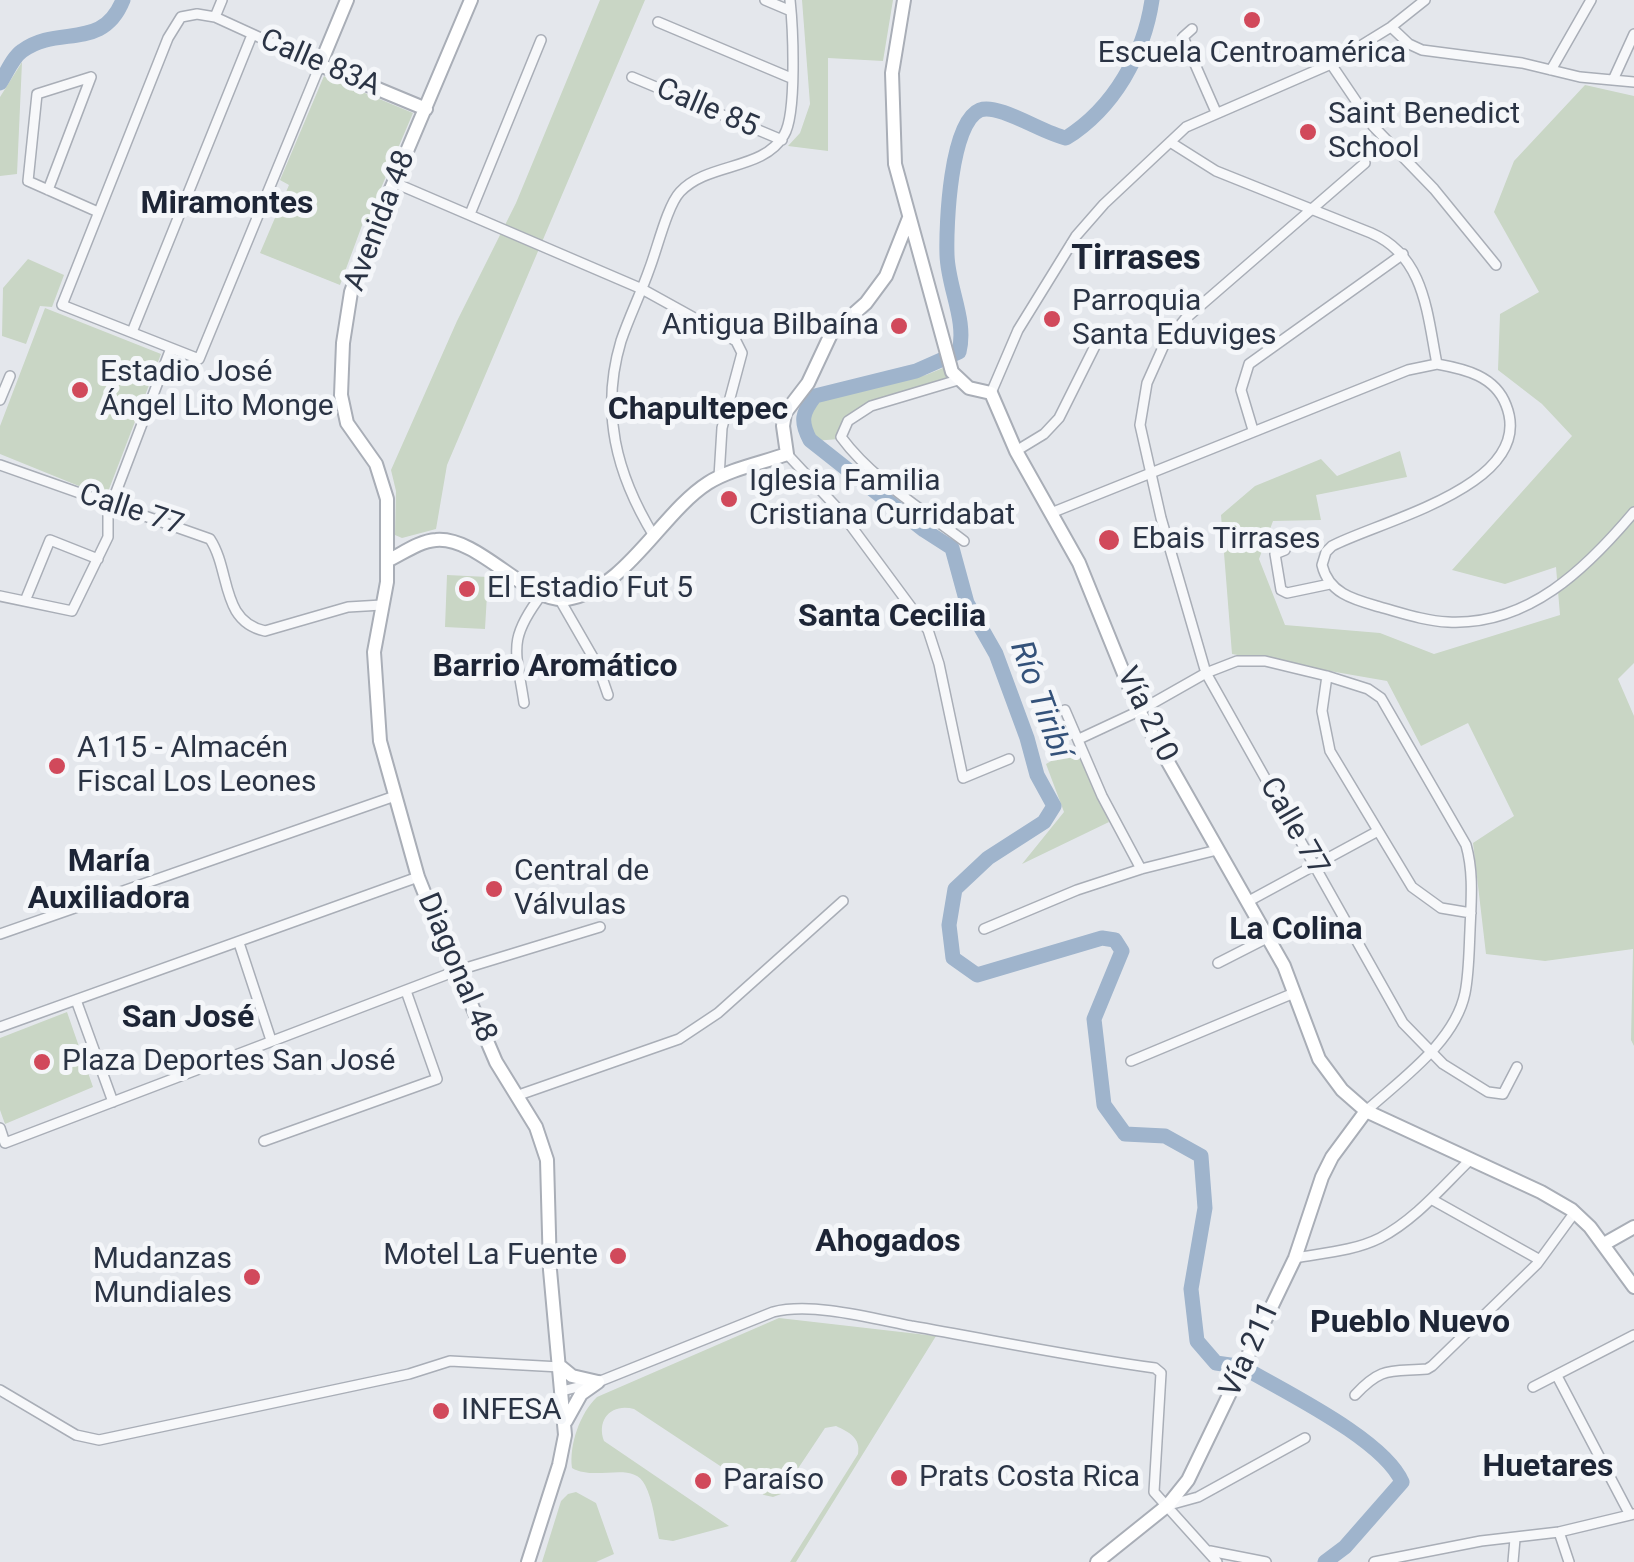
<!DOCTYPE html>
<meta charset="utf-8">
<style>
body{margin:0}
canvas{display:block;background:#e4e7ec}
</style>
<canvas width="1634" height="1562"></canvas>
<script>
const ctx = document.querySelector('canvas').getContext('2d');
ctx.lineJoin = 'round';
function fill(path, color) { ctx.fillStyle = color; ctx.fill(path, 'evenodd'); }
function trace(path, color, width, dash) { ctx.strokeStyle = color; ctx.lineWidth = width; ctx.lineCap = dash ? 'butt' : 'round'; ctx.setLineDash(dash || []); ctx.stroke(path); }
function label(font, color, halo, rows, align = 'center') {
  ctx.font = font + ' Roboto,sans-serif'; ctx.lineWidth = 10; ctx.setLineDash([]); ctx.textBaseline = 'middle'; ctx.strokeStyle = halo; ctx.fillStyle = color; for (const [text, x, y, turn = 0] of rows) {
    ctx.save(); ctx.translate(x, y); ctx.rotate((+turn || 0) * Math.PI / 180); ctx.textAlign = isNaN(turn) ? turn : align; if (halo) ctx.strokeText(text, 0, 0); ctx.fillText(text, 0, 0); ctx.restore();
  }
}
const green = new Path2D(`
 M600 0H645L447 465 436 529 402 538 395 535 396 491 391 470 457 321 516 203Z
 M802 0H893L883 61 828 58V151L788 146 800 133 810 104Z
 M22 62 17 174 0 176V97Z
 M324 76 413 113 367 221 364 220 340 285 260 253 289 185 280 180Z
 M1585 85 1634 96V663L1618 679 1634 716V1046L1631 1040 1633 949 1545 961 1486 954 1473 843 1514 816 1468 723 1421 746 1387 681 1232 654 1221 515 1255 486 1321 459 1337 476 1400 451 1407 477 1316 495 1321 520 1273 521 1259 559 1285 625 1380 633 1434 654 1560 615 1556 567 1505 584 1452 570 1572 436 1542 404 1498 370 1500 314 1539 292 1494 212 1514 161Z
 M28 259 64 275 52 307 40 306 26 344 2 336 3 288Z
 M45 308 161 354 106 497 0 454V426Z
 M943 368 949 381C909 392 855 397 839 439L814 441C806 421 805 413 819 397L926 375Z
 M447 575 488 577 485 629 445 627Z
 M1076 747 1109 822 1022 864 1064 812 1046 764Z
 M67 1012 93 1087 5 1124 0 1110V1038Z
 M779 1318 936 1336 796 1562H790L858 1454C861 1438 849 1432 836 1426L825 1428 781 1494 773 1497 764 1495 634 1409C612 1403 596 1419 604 1441L729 1526 673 1541 659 1539C655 1522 653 1500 645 1485 633 1460 596 1482 572 1468 569 1445 580 1413 597 1397Z
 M576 1492 596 1503 614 1554 596 1562H542L561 1501 568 1494Z`);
const river = new Path2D(`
 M1152 0C1144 54 1114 108 1066 138 1044 134 999 103 980 110 950 122 946 226 947 255 948 288 967 320 959 352L916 371 815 396C802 413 800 421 810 440L924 530 952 548 967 603 996 654 1027 738 1037 775 1054 806 1044 822 988 858 955 889 949 925 953 958 977 975 1102 938 1115 940 1122 951 1094 1019 1104 1105 1125 1134 1165 1136 1201 1156 1205 1208 1191 1289 1197 1341 1216 1363 1237 1366
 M0 83C6 74 13 57 22 51 59 24 102 52 123 0
 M1246 1369C1287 1393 1384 1440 1402 1482L1345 1547 1325 1562`);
const street = new Path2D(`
 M765 0 791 11
 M197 14 215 17 320 65 199 359 62 305 168 38 181 17Z
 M215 17 222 0
 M658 22 791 78
 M1391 27 1409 44 1422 50 1522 63 1580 77 1634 82
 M1192 29 1183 37 1216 112
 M1331 64 1373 126 1434 189 1496 265
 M1551 70 1591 0
 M91 77 37 94 28 181 98 212
 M632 77 782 140
 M1613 80 1634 34
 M1170 142 1216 171 1371 233C1425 256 1427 314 1437 364 1465 369 1495 376 1506 405 1538 485 1379 521 1332 546L1326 552 1322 565C1329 594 1355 600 1380 607 1402 613 1425 621 1448 622 1528 626 1586 569 1634 512
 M1365 163 1185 319 1164 345 1147 383 1140 425 1161 518 1206 673 1403 1023 1443 1064 1488 1092 1503 1094 1517 1067
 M395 183 642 289 736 341 742 353 722 428 719 477
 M48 190 91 77
 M470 214 541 40
 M132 332 252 35
 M958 380 871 406 848 421 841 437C872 479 922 509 964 541
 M991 393 1018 330 1076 236 1104 204 1186 127 1331 64 1391 27 1425 0
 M0 400 10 376
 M1253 430 1241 390 1249 364 1403 254
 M1016 451 1044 434 1059 418 1097 342
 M787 454 840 511 928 630 939 664 963 778 1009 759
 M0 465 210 539C231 571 220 621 265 631L348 607 382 605
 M1051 513 1408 370 1437 364
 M654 536C616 474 600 411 621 341 629 317 641 293 649 270 657 250 667 206 680 192 708 162 763 171 784 135 797 114 793 28 790 0
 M1285 550 1275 554 1281 590 1287 593 1330 584
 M0 596 72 611 108 537V513L171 348
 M560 600 598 666 608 695
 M25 601 50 540 98 559
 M1327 676 1322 711 1330 751 1412 887 1441 908 1471 913
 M524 703C516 650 507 640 542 594
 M1065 710 1102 796 1141 869
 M1079 739 1139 711 1206 673 1237 661H1265L1327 676 1368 689 1381 698 1466 845C1474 873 1471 902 1470 930 1469 951 1469 973 1465 993 1455 1042 1401 1079 1366 1111
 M1247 902 1378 831
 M984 929 1077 890 1141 869 1217 850
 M0 934 395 796
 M239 943 271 1040
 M1218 963 1269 937
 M76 1000 113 1102
 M0 1027 418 877
 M1131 1061 1294 993
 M516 1096 679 1039 718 1013 843 901
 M0 1128 5 1143 456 971 600 927
 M264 1141 437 1079 406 991
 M1431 1199 1540 1260
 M1295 1258C1323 1253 1354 1251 1380 1238 1416 1219 1442 1187 1470 1160
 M1557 1376 1630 1515
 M1533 1387 1634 1335
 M0 1390 76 1435 99 1440 409 1374 450 1361 560 1367
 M562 1391 598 1382 773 1312C812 1302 871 1318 911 1326 992 1340 1073 1357 1155 1368L1161 1373 1154 1492 1217 1562
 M1355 1395C1382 1366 1390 1372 1427 1369L1432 1366 1537 1264 1575 1212
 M1169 1505 1198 1497 1305 1438
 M1559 1532 1569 1562
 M1210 1551 1266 1562
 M1374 1562 1481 1541 1559 1532 1634 1514
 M1513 1562 1515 1539`);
const secondary = new Path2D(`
 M347 0 320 65 426 109
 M471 0 371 236 351 292 343 343 341 395 347 423 376 464 387 499V582L374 652 380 741 418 877 434 917 496 1062 536 1127 547 1160 550 1270 565 1435 559 1465 528 1562
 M904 0 892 73 895 164 952 372 969 388 991 393 1016 451 1079 563 1139 711 1284 966 1319 1059 1342 1090 1366 1111 1541 1192 1572 1210 1590 1227 1634 1287
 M387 561C402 554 419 541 436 540 479 536 528 604 567 599 626 590 661 513 708 483 730 469 762 463 787 454L783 426 785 413 808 383 831 334 866 303 886 276 909 218
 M1604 1244 1634 1227
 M561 1367 572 1376 598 1382
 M566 1421 581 1394 598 1382
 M1097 1562 1168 1505 1188 1480 1295 1258 1322 1177 1332 1157 1366 1111`);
const markers = [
 [1252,20,10,"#d1495b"],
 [1308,132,10,"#d1495b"],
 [1052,319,10,"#d1495b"],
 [899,326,10,"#d1495b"],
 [80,390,10,"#d1495b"],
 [729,499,10,"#d1495b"],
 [1109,540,12,"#d1495b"],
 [467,589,10,"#d1495b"],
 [57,766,10,"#d1495b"],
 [494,889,10,"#d1495b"],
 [42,1062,10,"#d1495b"],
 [618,1256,10,"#d1495b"],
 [252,1277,10,"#d1495b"],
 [441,1411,10,"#d1495b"],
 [899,1478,10,"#d1495b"],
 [703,1481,10,"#d1495b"]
];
const poiNames = [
 ["Escuela Centroamérica",1252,54,"center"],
 ["Saint Benedict",1328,115],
 ["School",1328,149],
 ["Parroquia",1072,302],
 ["Santa Eduviges",1072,336],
 ["Antigua Bilbaína",879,326,"right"],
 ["Estadio José",100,373],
 ["Ángel Lito Monge",100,407],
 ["Iglesia Familia",749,482],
 ["Cristiana Curridabat",749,516],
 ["Ebais Tirrases",1132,540],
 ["El Estadio Fut 5",487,589],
 ["A115 - Almacén",77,749],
 ["Fiscal Los Leones",77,783],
 ["Central de",514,872],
 ["Válvulas",514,906],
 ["Plaza Deportes San José",62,1062],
 ["Motel La Fuente",598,1256,"right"],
 ["Mudanzas",232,1260,"right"],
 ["Mundiales",232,1294,"right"],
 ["INFESA",461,1411],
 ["Prats Costa Rica",919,1478],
 ["Paraíso",723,1481]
];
const streetNames = [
 ["Calle 83A",320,64,23],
 ["Calle 85",707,109,23],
 ["Avenida 48",381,221,-69],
 ["Calle 77",131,511,18],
 ["Vía 210",1146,715,64],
 ["Calle 77",1293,827,60],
 ["Diagonal 48",456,968,67],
 ["Vía 211",1251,1350,-65]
];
const neighbourhoodNames = [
 ["Miramontes",227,205],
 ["Chapultepec",698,411],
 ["Santa Cecilia",892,618],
 ["Barrio Aromático",555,668],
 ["María",109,863],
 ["Auxiliadora",109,900],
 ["La Colina",1296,931],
 ["San José",188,1019],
 ["Ahogados",888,1243],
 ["Pueblo Nuevo",1410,1324],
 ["Huetares",1548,1468]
];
const waterNames = [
 ["Río Tiribí",1039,700,70]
];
const quarterNames = [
 ["Tirrases",1136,260]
];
fill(green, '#c9d6c5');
trace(river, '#9fb4cc', 15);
trace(street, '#a9aeb7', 12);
trace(secondary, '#a9aeb7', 16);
trace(street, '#f7f8fa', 9);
trace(secondary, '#fff', 12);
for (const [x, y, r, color] of markers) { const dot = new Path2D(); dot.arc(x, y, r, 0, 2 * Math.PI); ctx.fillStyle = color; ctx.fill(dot); trace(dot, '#f4f6f9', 4); }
label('30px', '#2b3445', '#f4f6f9', poiNames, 'left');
label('30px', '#2b3445', '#f4f6f9', streetNames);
label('bold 32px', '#1d2536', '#f4f6f9', neighbourhoodNames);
label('italic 32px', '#34527a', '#f4f6f9', waterNames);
label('bold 35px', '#1d2536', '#f4f6f9', quarterNames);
</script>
